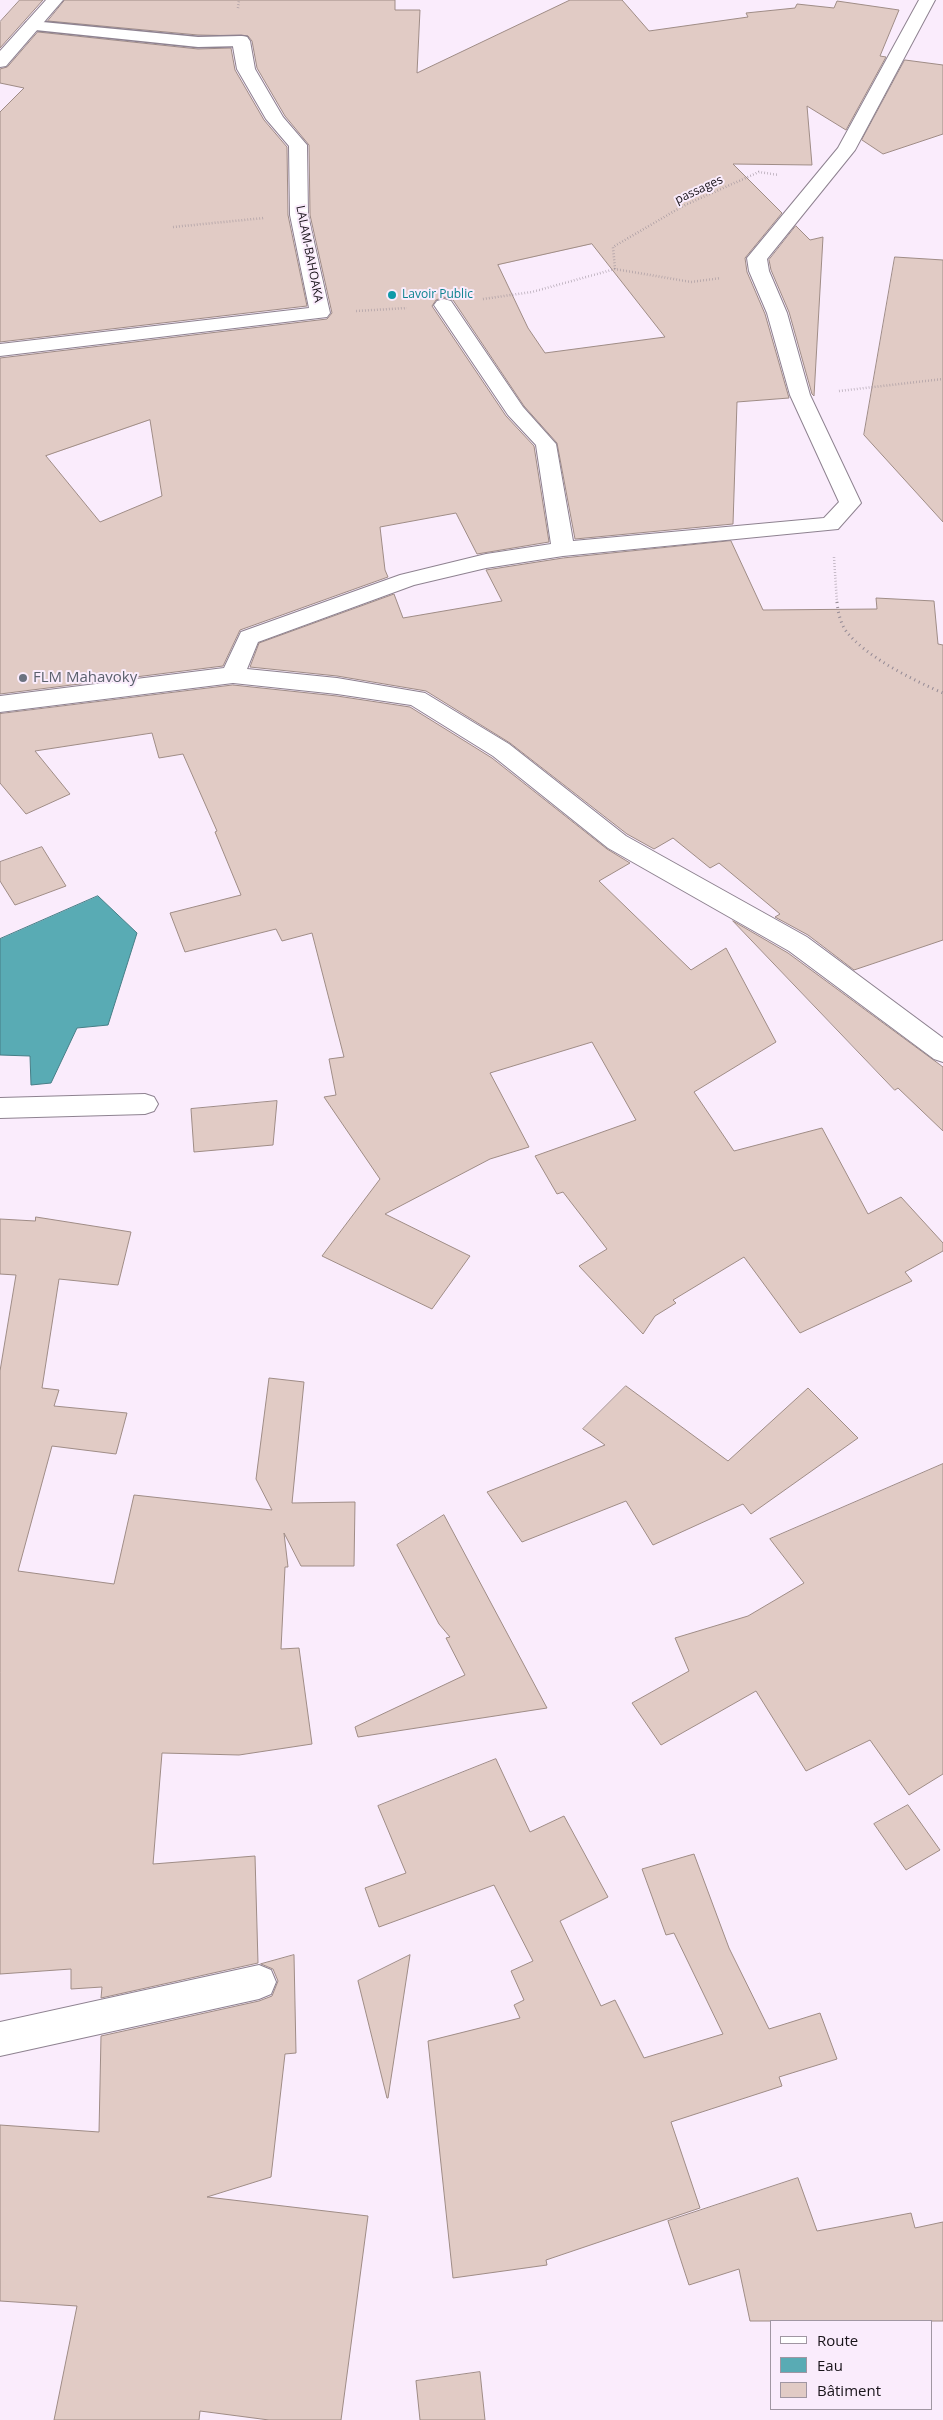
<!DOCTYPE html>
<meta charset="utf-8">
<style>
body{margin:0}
#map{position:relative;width:943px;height:2420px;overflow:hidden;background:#faecfc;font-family:"Open Sans",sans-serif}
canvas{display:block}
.legend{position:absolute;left:770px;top:2320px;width:162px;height:90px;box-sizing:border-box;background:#faecfc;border:1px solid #a096a2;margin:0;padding:6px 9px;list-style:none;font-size:15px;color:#19141a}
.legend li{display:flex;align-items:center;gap:10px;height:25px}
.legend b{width:25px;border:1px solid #a096a2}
</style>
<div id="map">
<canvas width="943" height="2420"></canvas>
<ul class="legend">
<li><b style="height:6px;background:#fff"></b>Route</li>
<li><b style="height:14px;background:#59abb4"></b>Eau</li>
<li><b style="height:14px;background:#e1cbc5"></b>Bâtiment</li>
</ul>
</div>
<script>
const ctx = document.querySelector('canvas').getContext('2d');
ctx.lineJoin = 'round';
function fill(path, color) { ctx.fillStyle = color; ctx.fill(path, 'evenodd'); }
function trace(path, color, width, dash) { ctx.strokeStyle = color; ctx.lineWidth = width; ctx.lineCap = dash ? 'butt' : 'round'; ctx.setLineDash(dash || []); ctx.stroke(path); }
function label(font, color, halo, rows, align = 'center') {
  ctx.font = font + ' "Open Sans",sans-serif'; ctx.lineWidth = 4; ctx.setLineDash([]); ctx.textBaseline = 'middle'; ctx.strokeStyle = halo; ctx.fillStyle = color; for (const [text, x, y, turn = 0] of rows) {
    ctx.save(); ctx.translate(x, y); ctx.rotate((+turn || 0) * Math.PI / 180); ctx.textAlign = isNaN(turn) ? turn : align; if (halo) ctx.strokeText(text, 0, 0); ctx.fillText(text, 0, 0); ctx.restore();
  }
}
const water = new Path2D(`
 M98 896 137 933 108 1025 77 1028 51 1083 31 1085 30 1056 0 1055V939Z`);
const building = new Path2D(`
 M20 0H43L0 48V22Z
 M65 0H395V10H420L417 73 570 0H622L649 31 748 17 746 13 795 8 797 4 834 8 837 1 899 10 880 56 886 57 846 130 807 106 812 165 733 164 782 213 745 258 747 272 765 314 789 398 737 402 733 524 575 539 557 443 524 406 453 300 443 297 436 300 432 306 506 416 534 446 549 542 477 554 456 513 380 527 385 570 388 577 240 630 223 666 0 694V358L327 319 332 313 310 215 309 145 285 116 257 68 252 41 248 36 198 35 48 21ZM592 244 665 337 545 353 528 328 498 265ZM150 420 162 496 100 522 46 456Z
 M38 32 198 49 231 48 235 70 264 120 287 147 288 215 307 306 0 342V112L24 88 0 83V69L7 67Z
 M905 60 943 65V134L883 154 862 140Z
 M796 226 810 240 823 237 814 396 812 394 789 312 771 270 769 260Z
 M895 257 943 260V522L864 435Z
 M731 541 763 610 877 609 876 598 934 601 938 644 943 645V940L854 970 808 935 775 917 780 914 719 863 710 868 673 838 654 849 627 834 510 743 426 691 337 676 250 667 259 643 394 594 403 618 502 601 486 570 563 558Z
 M233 685 337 696 410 707 492 758 607 849 630 863 599 881 691 970 726 948 776 1042 694 1092 734 1151 822 1128 868 1214 901 1197 943 1243V1251L905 1272 912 1281 800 1333 744 1257 673 1300 676 1303 655 1316 643 1334 579 1266 607 1249 563 1192 557 1194 535 1156 636 1120 592 1042 490 1073 529 1147 490 1159 385 1214 470 1256 432 1309 322 1256 380 1179 324 1097 336 1095 329 1059 344 1057 312 933 282 941 276 929 185 952 170 913 241 895 215 832 217 831 183 754 159 758 152 733 35 751 70 794 26 814 0 783V714Z
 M42 847 66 886 15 905 0 881V862Z
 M733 921 788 953 943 1067V1131L898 1088 895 1090Z
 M277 1101 273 1145 194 1152 191 1109Z
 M36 1217 131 1232 118 1285 59 1279 42 1388 59 1390 54 1406 127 1413 116 1454 52 1446 18 1571 114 1584 134 1495 272 1510 256 1479 269 1378 304 1382 292 1503 355 1502 354 1566H301L284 1533 288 1567H285L281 1649 299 1648 312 1744 239 1755 162 1753 153 1864 255 1856 258 1963 101 1998 102 1987 71 1989V1969L0 1974V1371L16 1275 0 1274V1219L35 1221Z
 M626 1386 728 1461 808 1388 858 1438 751 1514 743 1504 653 1545 626 1501 522 1542 487 1492 605 1445 583 1429Z
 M943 1464V1774L909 1795 870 1740 806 1771 756 1691 661 1745 632 1703 689 1671 675 1638 748 1616 804 1583 770 1539Z
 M444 1515 547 1708 358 1737 355 1727 465 1675 446 1638 450 1637 439 1624 397 1545Z
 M496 1759 530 1832 564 1816 608 1897 560 1921 601 2006 615 2000 644 2058 723 2034 674 1933 666 1935 642 1869 694 1854 729 1948 769 2029 820 2013 837 2059 779 2077 782 2086 671 2122 700 2208 546 2260 547 2265 453 2278 428 2041 520 2018 514 2005 524 2000 511 1971 533 1961 494 1885 379 1927 365 1888 406 1873 378 1806Z
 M908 1805 940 1850 906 1870 874 1824Z
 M294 1955 296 2053 285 2054 271 2177 207 2197 368 2216 341 2420H269L200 2411 199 2420H54L77 2306 0 2301V2125L99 2132 101 2036 259 2001 272 1996 278 1981 273 1969 261 1964Z
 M410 1955 388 2098H387L358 1981Z
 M798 2178 817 2231 911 2213 915 2228 943 2222V2321H750L739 2269 689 2285 668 2221Z
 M480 2372 485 2420H420L416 2381Z`);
const pathFar1 = new Path2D(`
 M238 8 239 0
 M173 227 264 218
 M615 269 613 247 683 206 759 172 779 175
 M483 299 532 292 615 269 691 282 721 278
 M356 311 407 308
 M839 391 943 379
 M834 557 837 603`);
const path = new Path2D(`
 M837 602C838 612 840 622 846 631 866 657 913 680 943 693`);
const service = new Path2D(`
 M32 21 198 37 241 36 247 37 249 41 247 45 241 46 198 47 26 29 24 26 26 23Z`);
const minor = new Path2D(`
 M919 0H935L855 150 767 259 769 271 787 313 810 395 861 503 838 529 563 556 486 568 414 585 258 642 247 669 337 678 425 693 509 744 626 836 807 937 943 1038V1062L934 1059 789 951 608 848 493 756 411 705 337 694 233 683 0 712V696L224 668 241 632 400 575 486 554 551 544 536 445 508 415 434 305 437 301 444 299 451 301 523 407 556 444 573 541 824 518 839 502 790 395 767 313 749 271 747 258 838 148Z
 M241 36 247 37 250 41 255 69 283 117 307 145 308 215 330 313 327 317 0 356V344L309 308 290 215 289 146 266 119 237 69 232 41 235 37Z
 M145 1094 154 1097 158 1104 154 1111 145 1114 0 1118V1098Z
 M259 1965 271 1970 276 1982 271 1994 259 1999 0 2056V2022Z`);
const tertiary = new Path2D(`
 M46 0H63L6 66 0 67V51Z`);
const markers = [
 [392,295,5,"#0f9aa8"],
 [23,678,5,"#6b7280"]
];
const farStreetnames = [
 ["passages",699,190,-25],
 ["LALAM-BAHOAKA",309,254,79]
];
const farCulturenames = [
 ["Lavoir Public",402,295]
];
const worshipNames = [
 ["FLM Mahavoky",33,678]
];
fill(water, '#59abb4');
trace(water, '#467e86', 1);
fill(building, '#e1cbc5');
trace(building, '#9f8c86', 1);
trace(service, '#8e8290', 3);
trace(minor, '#8e8290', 2);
trace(tertiary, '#8e8290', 2);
trace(pathFar1, '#948a95', 2.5, [0.5, 2.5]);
trace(path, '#948a95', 3, [1, 4]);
fill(service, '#fff');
fill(minor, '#fff');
fill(tertiary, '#fff');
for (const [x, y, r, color] of markers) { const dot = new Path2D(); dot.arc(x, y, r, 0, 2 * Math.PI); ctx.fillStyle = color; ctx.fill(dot); trace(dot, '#faecfc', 2); }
label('12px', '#19141a', '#faecfc', farStreetnames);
label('12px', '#0d838f', '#faecfc', farCulturenames, 'left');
label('15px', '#5b616d', '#faecfc', worshipNames, 'left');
</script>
